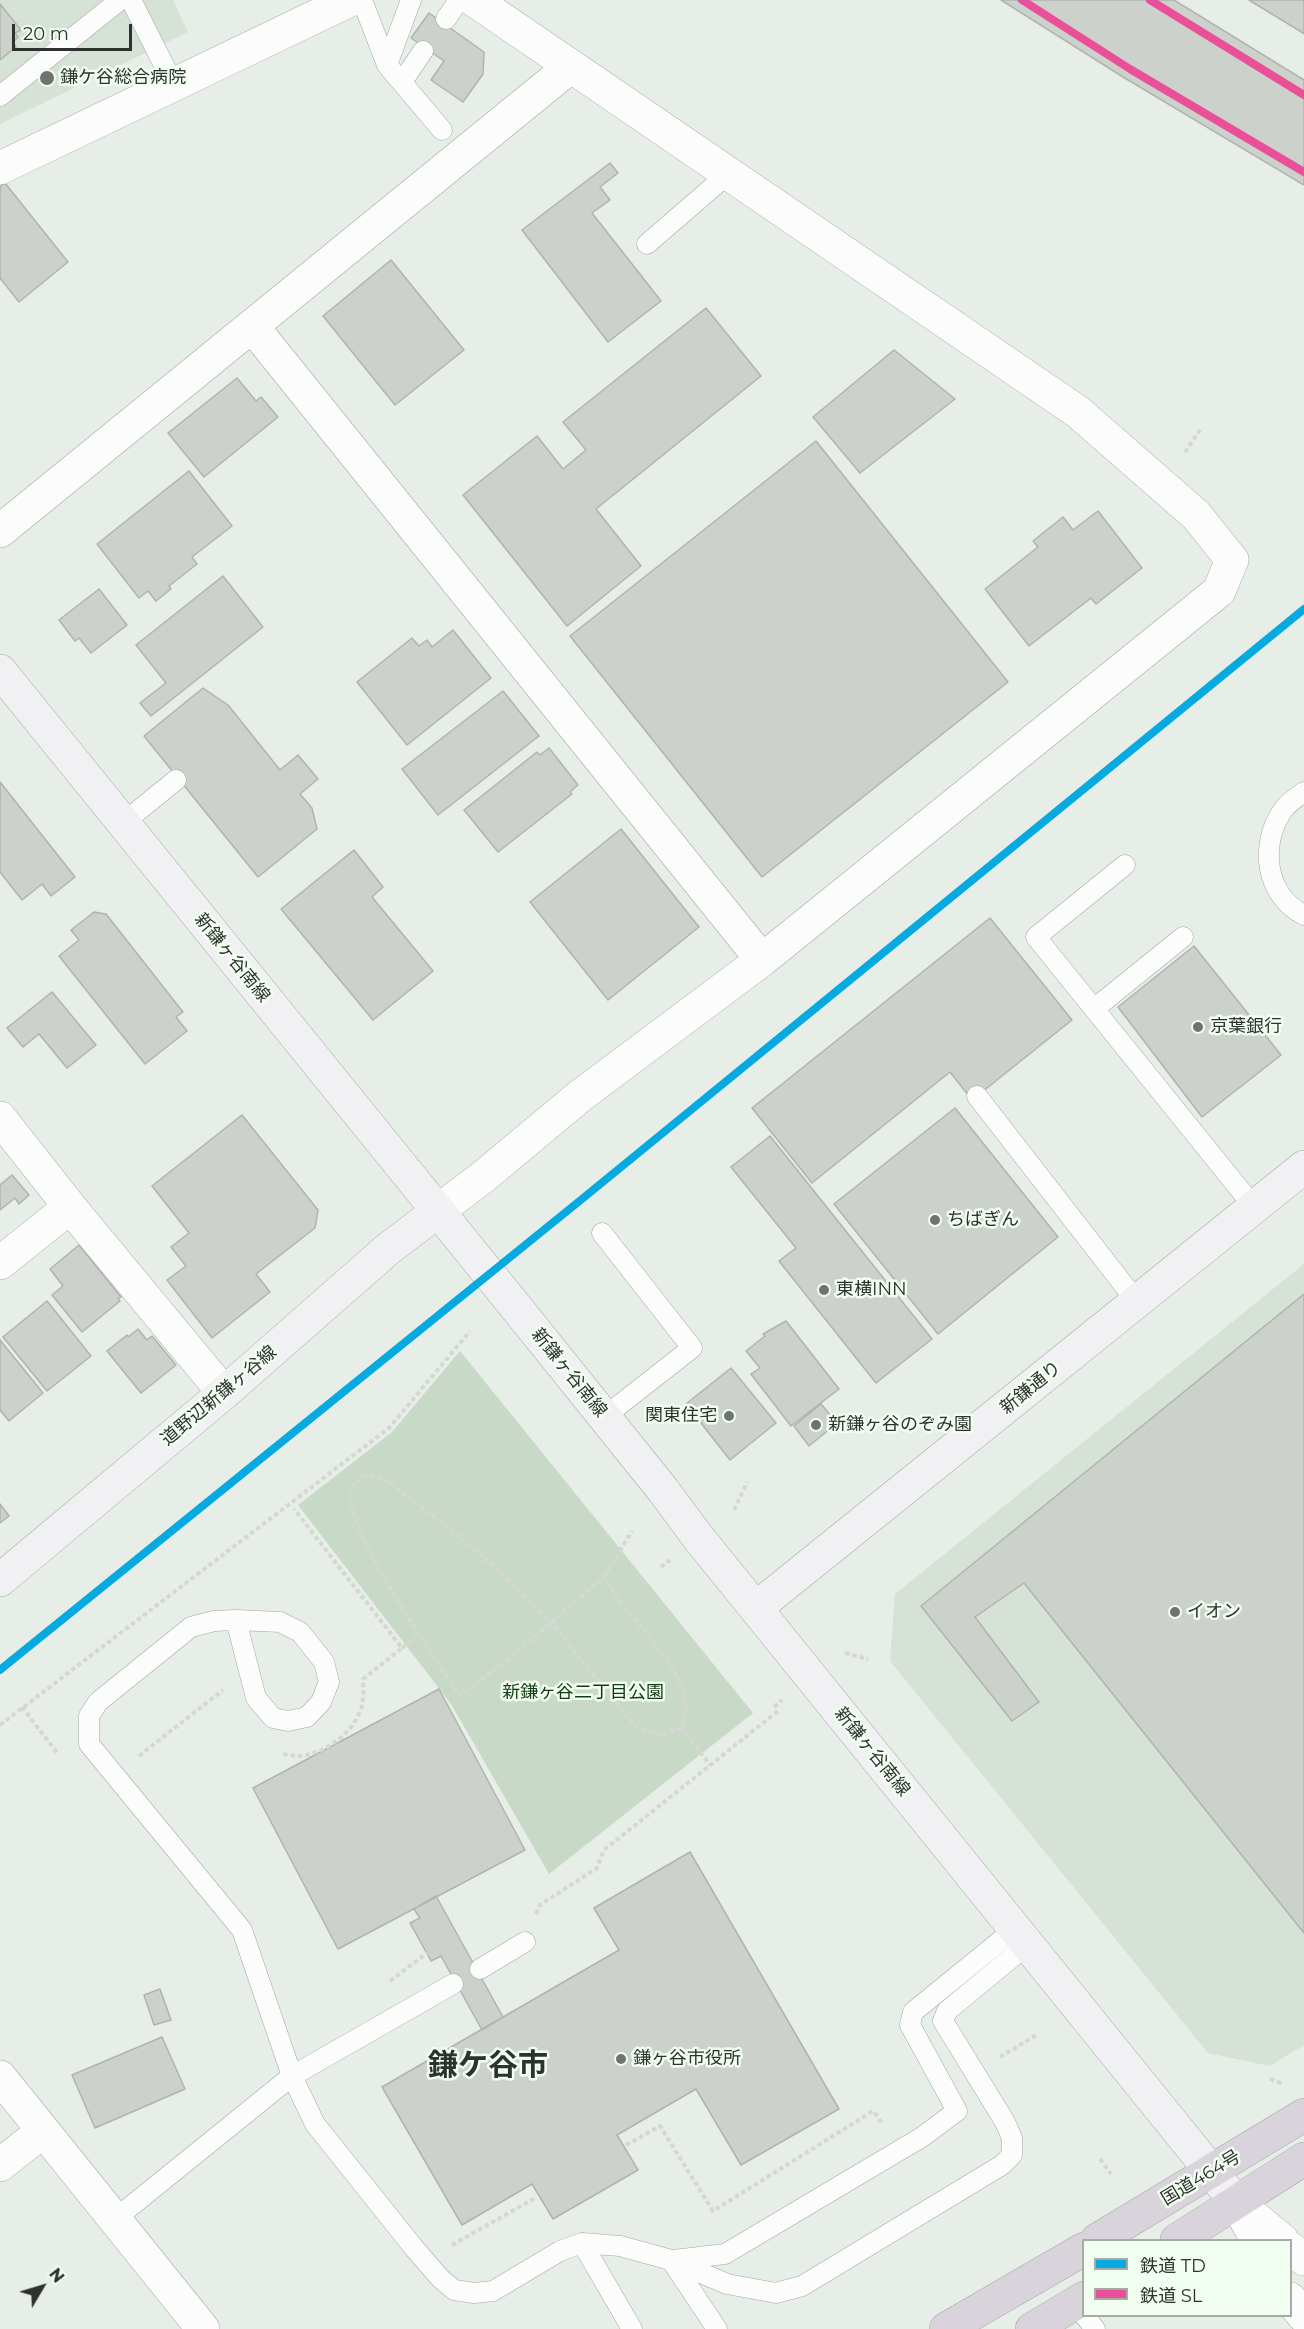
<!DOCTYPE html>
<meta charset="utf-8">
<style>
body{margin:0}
#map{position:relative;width:1304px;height:2329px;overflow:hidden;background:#e7ede7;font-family:Montserrat,"Noto Sans JP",sans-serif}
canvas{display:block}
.legend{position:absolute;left:1082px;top:2239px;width:210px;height:78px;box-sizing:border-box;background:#f2fdf1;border:2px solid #a4aca3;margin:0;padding:8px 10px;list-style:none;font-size:18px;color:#2e322e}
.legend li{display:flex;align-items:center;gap:12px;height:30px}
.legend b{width:30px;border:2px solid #a4aca3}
.north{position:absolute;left:12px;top:2257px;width:60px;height:60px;-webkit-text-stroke:4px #f2fdf1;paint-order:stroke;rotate:52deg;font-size:16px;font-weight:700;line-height:24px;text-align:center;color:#2e322e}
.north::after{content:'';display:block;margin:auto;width:21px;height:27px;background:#2e322e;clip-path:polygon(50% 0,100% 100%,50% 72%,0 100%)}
.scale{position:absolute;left:12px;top:24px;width:120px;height:27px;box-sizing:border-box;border:3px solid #2e322e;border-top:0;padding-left:8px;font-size:18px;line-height:21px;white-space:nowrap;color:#2e322e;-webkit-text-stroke:4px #f2fdf1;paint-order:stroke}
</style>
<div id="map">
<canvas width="1304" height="2329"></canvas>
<ul class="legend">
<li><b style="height:8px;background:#07aae0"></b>鉄道 TD</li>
<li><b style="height:8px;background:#e95098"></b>鉄道 SL</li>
</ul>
<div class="north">N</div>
<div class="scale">20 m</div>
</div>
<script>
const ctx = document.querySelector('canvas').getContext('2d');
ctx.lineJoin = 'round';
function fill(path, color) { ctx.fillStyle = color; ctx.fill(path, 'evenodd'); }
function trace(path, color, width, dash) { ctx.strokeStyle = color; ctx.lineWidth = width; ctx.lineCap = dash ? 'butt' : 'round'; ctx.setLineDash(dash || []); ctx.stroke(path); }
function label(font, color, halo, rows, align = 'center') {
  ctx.font = font + ' Montserrat,"Noto Sans JP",sans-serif'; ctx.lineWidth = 5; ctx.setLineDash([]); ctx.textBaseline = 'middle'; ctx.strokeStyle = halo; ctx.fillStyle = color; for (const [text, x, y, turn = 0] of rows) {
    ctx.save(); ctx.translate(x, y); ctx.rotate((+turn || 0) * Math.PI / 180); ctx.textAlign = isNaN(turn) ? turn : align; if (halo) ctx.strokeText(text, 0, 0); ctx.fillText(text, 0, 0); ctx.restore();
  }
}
const built = new Path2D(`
 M0 0H173L188 32 0 124Z
 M1304 1264V2045L1270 2066 1208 2053 890 1661 895 1594Z`);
const green = new Path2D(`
 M460 1351 753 1713 549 1874 451 1704 298 1505 392 1432Z`);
const building = new Path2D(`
 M1001 0H1174L1304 80V185L1123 77Z
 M1249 0H1304V34L1303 33Z
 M0 4 21 30 15 33 18 37 13 42 16 47 0 60Z
 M429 13 484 52 483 74 463 102 431 80 444 61 411 38Z
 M610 163 618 173 600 187 610 200 592 213 661 301 608 342 522 230Z
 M5 183 68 262 19 302 0 278V187Z
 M391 260 464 350 395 405 323 316Z
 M706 308 761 376 596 509 641 566 567 626 463 495 537 436 563 469 586 450 563 422Z
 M894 350 955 399 860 473 813 417Z
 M237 378 256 401 261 397 278 417 204 477 168 433Z
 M816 441 1008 682 762 877 570 636Z
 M189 471 232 526 192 557 197 564 169 586 171 589 156 601 148 591 139 598 97 544Z
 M1098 511 1142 568 1096 604 1091 598 1029 646 985 589 1038 547 1033 541 1063 517 1073 530Z
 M223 576 263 627 151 716 140 703 166 683 136 645Z
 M99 589 127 625 91 653 79 638 75 641 59 620Z
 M453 630 491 678 407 745 357 682 412 638 419 646 427 640 432 647Z
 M203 688 228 705 280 770 298 755 318 779 300 794 312 808 317 829 258 877 144 736Z
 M503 691 539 736 438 815 402 769Z
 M549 748 578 785 570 792 572 794 498 852 464 810 537 752 540 755Z
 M0 782 75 877 51 896 42 884 22 900 0 872Z
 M621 829 699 927 608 1000 530 902Z
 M354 850 383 887 372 897 433 971 373 1020 281 909Z
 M94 912 106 914 183 1012 176 1017 187 1031 145 1064 59 956 79 940 71 930Z
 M990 918 1072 1020 972 1100 950 1072 812 1183 752 1108Z
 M1194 946 1281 1055 1202 1117 1118 1007Z
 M52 992 96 1045 67 1068 39 1034 23 1047 7 1028Z
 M955 1108 1058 1237 938 1334 834 1204Z
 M242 1115 318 1210 315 1228 256 1274 270 1292 212 1338 167 1280 186 1266 171 1247 189 1233 152 1186Z
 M770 1136 932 1339 876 1383 779 1261 796 1248 731 1167Z
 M12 1175 29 1195 19 1204 15 1198 0 1210V1185Z
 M79 1245 121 1297 118 1299 120 1301 82 1332 52 1295 63 1286 50 1269Z
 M1304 1294V1933L1024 1583 975 1617 1039 1702 1012 1721 921 1606Z
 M47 1301 91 1356 47 1391 3 1337Z
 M786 1321 839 1389 791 1426 751 1374 760 1368 746 1351 765 1336 763 1334Z
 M138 1329 147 1340 152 1336 176 1365 141 1393 107 1351 127 1335 128 1337Z
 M0 1340 43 1393 9 1421 0 1410Z
 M731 1368 776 1423 730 1460 686 1404Z
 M821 1404 837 1423 809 1446 794 1426Z
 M0 1504 9 1516 0 1523Z
 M439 1689 525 1850 338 1949 253 1788Z
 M690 1852 839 2109 741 2165 696 2089 617 2135 638 2170 553 2219 532 2184 462 2225 382 2087 619 1950 594 1908Z
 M436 1896 503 2017 482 2030 441 1956 431 1961 410 1923 420 1918 414 1909Z
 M160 1989 171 2020 154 2025 144 1995Z
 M162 2037 185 2089 95 2128 72 2075Z`);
const path = new Path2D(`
 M1185 452 1202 427
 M734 1510 747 1482
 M661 1567 670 1560
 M604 1577 632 1531
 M402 1648 420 1634
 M845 1653 868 1659
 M506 1661 604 1577 618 1599 670 1663 683 1689 686 1709 682 1728 662 1735 637 1728 551 1623 511 1581 444 1524 385 1479 367 1475 355 1482C354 1486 351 1491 351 1495 348 1535 435 1658 460 1696L506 1661
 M22 1707 58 1754
 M774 1707 782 1700
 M0 1725 389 1428 470 1331
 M682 1728 710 1765
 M283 1754C288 1755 293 1756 297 1756 320 1756 349 1736 358 1716 364 1704 364 1692 363 1679L402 1648 294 1509
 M139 1756 223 1690
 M536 1914 540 1905 597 1868 604 1850 778 1711
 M390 1981 427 1953
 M1000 2057 1038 2034
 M1270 2079 1283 2084
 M626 2145 660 2126 713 2211 873 2111 883 2124
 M1100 2159 1111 2174
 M452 2245 537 2197`);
const lane = new Path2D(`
 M131 0 174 85
 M362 0 387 65 442 130
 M446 19 459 0
 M387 65 411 0
 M402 82 423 51
 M0 96 120 0
 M647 244 728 174
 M1304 792C1297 797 1288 803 1283 810 1259 844 1265 895 1304 915
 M123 823 176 780
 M1125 865 1036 937 1254 1207
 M1094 1009 1183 937
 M977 1096 1137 1302
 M602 1233 692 1348 604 1417
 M236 1620 256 1698 273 1718 288 1721 307 1717 321 1702 329 1682 324 1662 300 1632 280 1622 236 1620 214 1621 191 1627 98 1702 89 1716V1744L242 1930 292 2076 315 2124 414 2248 440 2278 454 2290 474 2293 493 2291 560 2251 582 2243 620 2246 671 2260 727 2284 776 2293 802 2286 1002 2165 1012 2155V2138L1005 2122 943 2021 947 2011 1027 1945
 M480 1969 525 1942
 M115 2219 292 2076 453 1984
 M582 2243 632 2329
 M671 2260 717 2329
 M674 2260 725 2254 922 2137 957 2111 910 2025 913 2012 1015 1929
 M1085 2316 1095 2329`);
const street = new Path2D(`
 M0 168 350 0
 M252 326 762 960
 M0 531 570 67
 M0 1118 70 1207 224 1393
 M438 1211 483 1177 580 1096 762 960 1219 591 1232 560 1196 515 1078 412 474 0
 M0 1263 70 1207
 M0 2077 203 2329
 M0 2165 43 2131
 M1257 2240 1236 2202 1282 2240
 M1290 2248 1304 2259
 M1290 2299 1304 2316`);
const secondary = new Path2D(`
 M0 671 511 1301 663 1490 697 1536 1236 2202
 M0 1580 224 1393 388 1249 438 1211
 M756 1608 1304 1167`);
const highway = new Path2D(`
 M1097 2240 1304 2115
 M1177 2240 1304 2159
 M946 2329 1084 2249
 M1032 2329 1084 2298`);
const rail1 = new Path2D(`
 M0 1670 582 1199 1304 609`);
const rail2 = new Path2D(`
 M1022 0 1130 69 1304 172
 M1150 0 1304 95`);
const markers = [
 [47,78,8,"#6f736f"],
 [1198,1027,6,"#6f736f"],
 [935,1220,6,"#6f736f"],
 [824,1290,6,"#6f736f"],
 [729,1416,6,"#6f736f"],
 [816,1425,6,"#6f736f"],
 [1175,1612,6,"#6f736f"],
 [621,2059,6,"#6f736f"]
];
const poiNames = [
 ["鎌ケ谷総合病院",60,78],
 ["京葉銀行",1210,1027],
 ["ちばぎん",947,1220],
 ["東横INN",836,1290],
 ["関東住宅",717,1416,"right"],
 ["新鎌ヶ谷のぞみ園",828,1425],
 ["イオン",1187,1612],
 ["鎌ヶ谷市役所",633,2059]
];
const streetNames = [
 ["新鎌ヶ谷南線",232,958,51],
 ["新鎌ヶ谷南線",569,1373,51],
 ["新鎌通り",1031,1388,-39],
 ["道野辺新鎌ヶ谷線",219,1396,-40],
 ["新鎌ヶ谷南線",872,1752,51],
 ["国道464号",1201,2178,-31]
];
const parkNames = [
 ["新鎌ヶ谷二丁目公園",583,1693]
];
const townNames = [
 ["鎌ケ谷市",488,2066]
];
fill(built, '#d6e2d5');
fill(green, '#c8dac7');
fill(building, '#ccd1cc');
trace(building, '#b0b4b0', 1.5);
trace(lane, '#a3a8a3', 21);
trace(street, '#a3a8a3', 34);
trace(secondary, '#a3a8a3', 34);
trace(highway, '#a8a4ab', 34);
trace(path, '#d5d7d5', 4, [4.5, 3]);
trace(lane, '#fbfcfb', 20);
trace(street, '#fbfcfb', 33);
trace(secondary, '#f1f0f2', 33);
trace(highway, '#d9d4dc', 33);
trace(rail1, '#07aae0', 8);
trace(rail2, '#e95098', 8);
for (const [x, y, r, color] of markers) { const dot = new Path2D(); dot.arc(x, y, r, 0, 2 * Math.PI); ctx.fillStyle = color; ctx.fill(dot); trace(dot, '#f2fdf1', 2); }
label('18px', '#2e322e', '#f2fdf1', poiNames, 'left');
label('18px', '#2e322e', '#f2fdf1', streetNames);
label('18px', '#113b12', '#f2fdf1', parkNames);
label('bold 30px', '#2e322e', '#f2fdf1', townNames);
</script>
